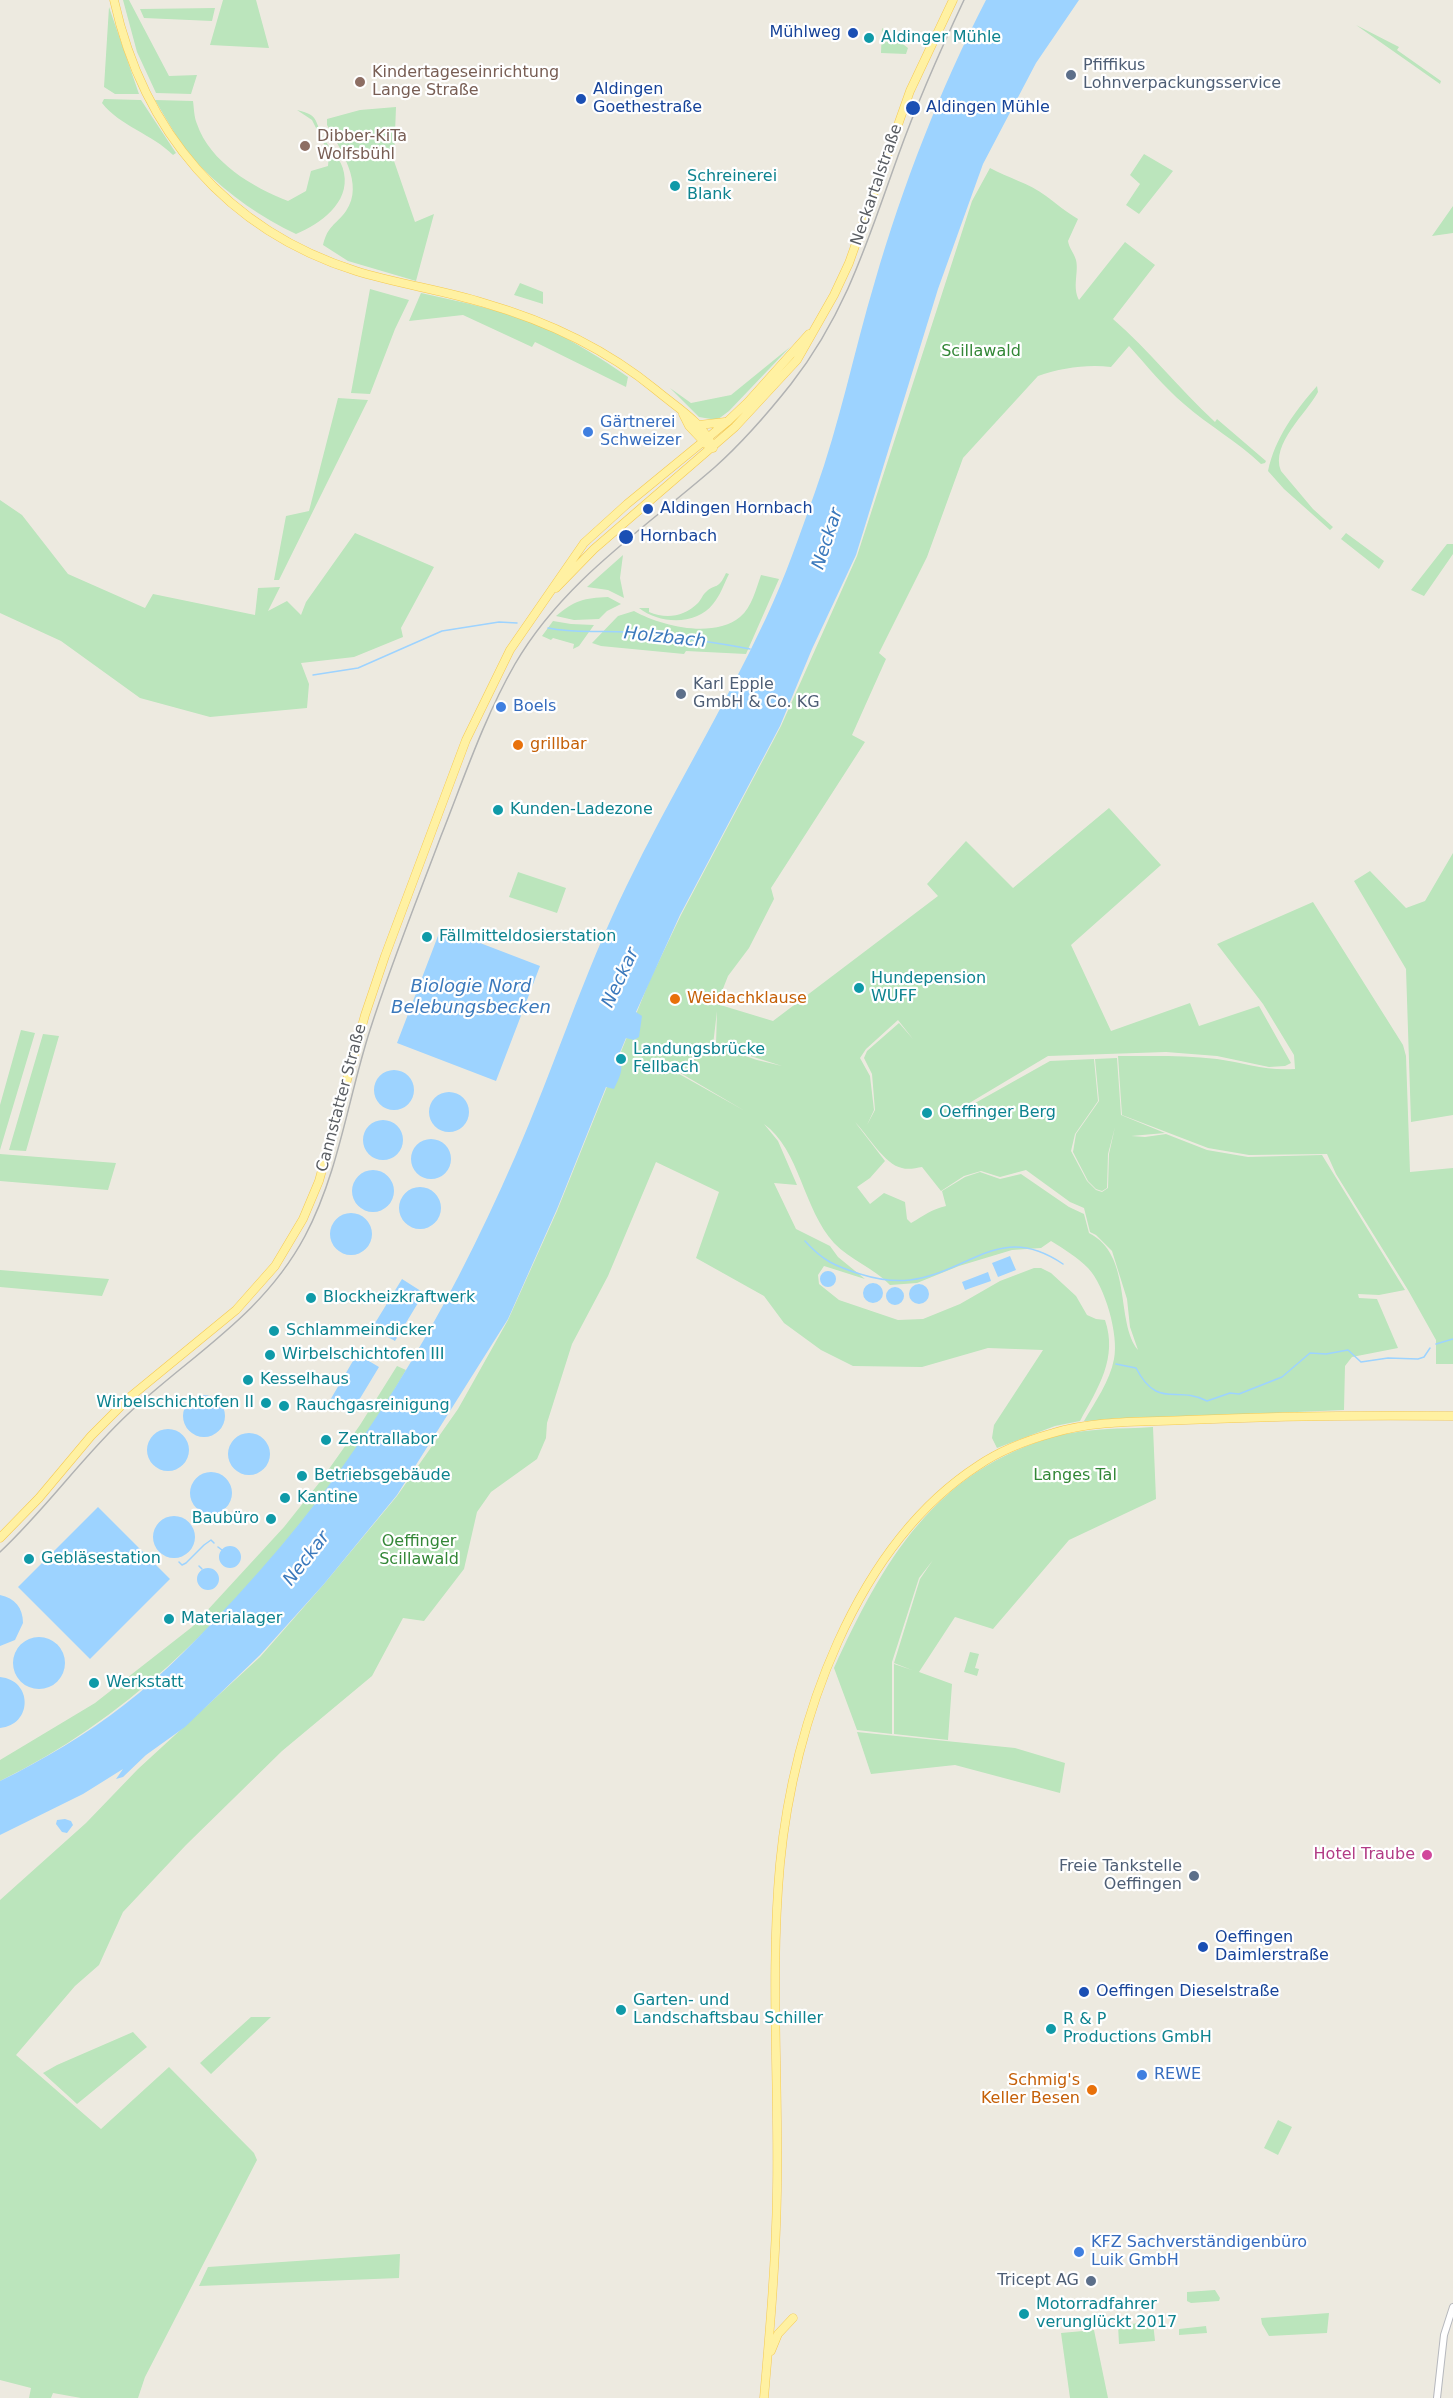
<!DOCTYPE html>
<meta charset="utf-8">
<style>
body{margin:0}
canvas{display:block;background:#edeae0}
</style>
<canvas width="1453" height="2398"></canvas>
<script>
const ctx = document.querySelector('canvas').getContext('2d');
ctx.lineJoin = 'round';
function fill(path, color) { ctx.fillStyle = color; ctx.fill(path, 'evenodd'); }
function trace(path, color, width, dash) { ctx.strokeStyle = color; ctx.lineWidth = width; ctx.lineCap = dash ? 'butt' : 'round'; ctx.setLineDash(dash || []); ctx.stroke(path); }
function label(font, color, halo, rows, align = 'center') {
  ctx.font = font + ' "DejaVu Sans",sans-serif'; ctx.lineWidth = 4.5; ctx.setLineDash([]); ctx.textBaseline = 'middle'; ctx.strokeStyle = halo; ctx.fillStyle = color; for (const [text, x, y, turn = 0] of rows) {
    ctx.save(); ctx.translate(x, y); ctx.rotate((+turn || 0) * Math.PI / 180); ctx.textAlign = isNaN(turn) ? turn : align; if (halo) ctx.strokeText(text, 0, 0); ctx.fillText(text, 0, 0); ctx.restore();
  }
}
const green = new Path2D(`
 M123 0H129L169 76 197 75 191 94 156 93 137 52Z
 M223 0H256L269 48 210 45Z
 M109 7 139 94H115L104 87Z
 M215 8 212 21 144 18 140 9Z
 M1356 25 1399 47 1397 50 1441 81 1440 84Z
 M882 28 908 48 906 54 881 53Z
 M104 99 141 100 176 153 173 155C152 134 120 126 102 103Z
 M155 100 193 101C194 108 194 117 197 124 210 162 252 187 288 201L306 191 311 171 328 166 329 154 312 120 297 110C319 115 314 120 323 137 330 150 342 159 344 173 350 203 320 224 296 234 262 218 229 195 202 168 183 149 169 124 155 100Z
 M396 107 394 161 415 222 434 214 416 281 348 261 323 245C328 225 335 226 346 211 365 184 340 149 327 125V119L360 110Z
 M1144 154 1173 171 1139 214 1126 205 1140 184 1130 175Z
 M990 168C1008 178 1029 183 1046 196 1057 204 1066 212 1078 219L1068 241C1069 248 1074 253 1076 260 1079 272 1072 287 1079 300L1125 242 1155 265 1113 319C1149 350 1179 389 1215 422L1217 419 1266 461 1265 463 1261 464C1237 441 1209 426 1184 404 1164 387 1147 366 1129 346L1111 367C1087 364 1061 368 1038 376L963 458 927 557 879 653 886 659 852 735 865 742 771 888 774 899 749 948 728 976 717 1004 773 1021 938 896 927 884 966 841 1013 888 1109 808 1161 865 1071 945 1111 1031 1190 1003 1199 1026 1259 1006 1291 1063 1285 1066 1269 1067 1217 1056 1166 1052 1048 1056 966 1105 968 1107 1050 1061 1094 1059 1098 1101 1075 1134 1071 1151 1087 1181 1096 1190 1102 1192 1108 1188 1109 1154 1115 1127 1108 1154 1107 1188 1102 1191 1096 1189 1088 1181 1073 1152 1076 1134 1099 1101 1095 1059 1117 1058 1121 1115 1165 1133 1131 1136 1145 1137 1166 1134 1207 1150 1248 1157 1322 1155 1405 1290 1379 1295 1358 1294 1359 1298 1377 1299 1398 1348 1352 1357 1345 1366 1344 1410 1084 1421C1095 1402 1110 1381 1114 1359 1119 1335 1105 1286 1088 1268 1077 1257 1064 1249 1051 1241L1041 1248 1012 1250 959 1266 917 1283 890 1285C874 1268 850 1260 834 1243 803 1209 800 1150 764 1124L778 1141 797 1185 774 1183 796 1229 830 1246 838 1257 865 1279 824 1266 818 1275 819 1284 839 1300 898 1320 923 1319 960 1304 1000 1281 1034 1268H1041L1051 1273 1076 1296 1087 1315 1096 1319 1105 1320C1118 1358 1098 1388 1080 1421L1055 1426 997 1448 992 1438 994 1425 1043 1350 988 1348 922 1367 853 1366 821 1350 784 1323 764 1296 696 1258 719 1192 656 1162 608 1276 572 1344 547 1423 546 1438 537 1459 491 1492 477 1512 464 1569 424 1621 403 1618 372 1676 282 1751 186 1845 123 1912 99 1965 75 1986 16 2055 101 2129 169 2067 254 2153 257 2160 145 2377 138 2398H81L53 2393 51 2398H29L31 2388 0 2380V1900L86 1823 138 1769 260 1657 324 1584 397 1496 458 1409 508 1320 557 1211 649 982 681 915 781 726 857 556 972 201ZM717 1011 716 1045 782 1066 757 1060 713 1045ZM898 1020 913 1039 899 1023 867 1051 864 1058 872 1074 875 1110 867 1125 874 1110 870 1076 860 1058 866 1049ZM665 1064 745 1111 672 1070 650 1066ZM855 1122C867 1134 885 1165 902 1168 908 1170 916 1168 922 1167L941 1191 964 1176 981 1171 1000 1177 1026 1170 1070 1202 1084 1208 1090 1232 1096 1235 1112 1251 1127 1299 1130 1327 1138 1350C1115 1322 1133 1255 1089 1233L1084 1214 1069 1207 1021 1174 1000 1179 980 1172 965 1177 942 1191 946 1206C930 1210 925 1215 911 1223L907 1219 905 1202 884 1193 870 1204 857 1187 870 1178 885 1161Z
 M1453 206V233L1432 236Z
 M520 283 543 292V304L514 295Z
 M370 289 409 300 395 329 370 394 351 393Z
 M421 293C463 302 505 311 545 328 574 341 602 359 628 377L626 387 535 342 532 347 463 315 409 321Z
 M790 347 729 411 717 420 699 417 670 388 691 403 731 395Z
 M1317 386 1318 392C1307 413 1270 444 1281 471L1313 509 1333 527 1330 530 1284 489 1268 471C1275 438 1295 411 1317 386Z
 M338 398 368 400 279 580H274L286 516 309 511Z
 M0 500 22 515 68 574 145 608 153 594 255 615 258 588 280 587 268 611 287 601 301 615 306 602 355 533 434 567 401 628 403 637 354 657 301 663 309 684 307 708 210 717 140 698 61 641 0 613Z
 M1346 533 1384 561 1379 569 1341 539Z
 M1447 544H1453V554L1424 596 1411 590Z
 M623 555 620 578 624 598 608 590 587 587Z
 M726 573 729 574C724 584 720 596 713 604 696 626 659 624 639 608H649V612C666 619 684 617 698 603 701 600 703 594 706 592 715 583 718 591 726 573Z
 M761 575 779 579 746 654 686 651 684 654 601 646 592 643 618 616 634 611C661 626 713 639 740 617 752 607 756 589 761 575Z
 M608 597 621 604 607 611 599 619 574 620 556 616C575 600 584 598 608 597Z
 M553 621 571 624 594 625 579 646 573 649 574 644 553 638 551 640 542 636Z
 M1453 853V1115L1411 1122 1406 969 1354 881 1370 871 1406 908 1425 901Z
 M518 872 566 888 557 913 509 897Z
 M1313 902 1403 1045 1406 1056 1410 1172 1453 1168V1364H1436V1340L1408 1290 1336 1174 1327 1154 1249 1155 1208 1148 1122 1115 1118 1056C1151 1056 1184 1055 1217 1059 1245 1063 1265 1071 1295 1069L1294 1055 1263 1004 1217 944Z
 M21 1030 35 1033 0 1150V1105Z
 M43 1034 59 1036 26 1151 9 1150Z
 M0 1154 116 1163 108 1190 0 1181Z
 M0 1270 109 1279 102 1296 0 1287Z
 M397 1366 406 1370C389 1399 372 1428 353 1455 339 1476 321 1496 306 1516 222 1623 124 1721 0 1781V1760L95 1703 192 1627 284 1527 319 1483 360 1425Z
 M1153 1427 1156 1499 1069 1540 993 1629 955 1617 919 1672 952 1684 948 1740 894 1734V1664L912 1670 894 1663 920 1579 933 1560 919 1578 892 1662V1734L857 1730 834 1668C883 1561 935 1470 1057 1436 1088 1428 1121 1429 1153 1427Z
 M970 1652 979 1654 975 1668 979 1669 977 1676 964 1672Z
 M857 1732 1015 1748 1065 1763 1060 1793 955 1765 871 1774Z
 M251 2017H271L211 2074 200 2063Z
 M133 2032 147 2047 77 2104 43 2073 57 2065Z
 M1278 2120 1292 2127 1278 2155 1264 2148Z
 M400 2254 399 2278 199 2286 208 2267Z
 M1215 2290 1220 2298 1219 2301 1191 2303 1187 2301V2292Z
 M1329 2313 1327 2333 1269 2336 1262 2324 1261 2318Z
 M1153 2322 1155 2341 1119 2344 1118 2325Z
 M1206 2326 1207 2333 1179 2335V2329Z
 M1094 2330 1108 2398H1070L1061 2333Z`);
const water = new Path2D(`
 M986 0H1079L1036 63 983 164 938 289 856 555 812 649 780 726 680 915 636 1012 642 1016 639 1037 634 1040 626 1038 616 1062 621 1065C623 1072 617 1082 614 1089L606 1087 557 1209 508 1319 397 1495 324 1584 260 1655 185 1727 146 1755 123 1777 116 1779 123 1769 83 1794 0 1835V1781C43 1760 87 1734 124 1705 166 1673 202 1634 237 1596 357 1467 445 1318 515 1157 554 1068 583 975 626 887 670 796 723 710 766 618 785 578 800 534 815 492 840 423 854 351 875 281 903 185 940 89 986 0Z
 M441 928 540 966 496 1081 397 1043Z
 M374 1090a20 20 0 1 1 40 0a20 20 0 1 1-40 0Z
 M429 1112a20 20 0 1 1 40 0a20 20 0 1 1-40 0Z
 M363 1140a20 20 0 1 1 40 0a20 20 0 1 1-40 0Z
 M411 1159a20 20 0 1 1 40 0a20 20 0 1 1-40 0Z
 M352 1191a21 21 0 1 1 42 0a21 21 0 1 1-42 0Z
 M399 1208a21 21 0 1 1 42 0a21 21 0 1 1-42 0Z
 M330 1234a21 21 0 1 1 42 0a21 21 0 1 1-42 0Z
 M1010 1256 1016 1270 998 1277 992 1263Z
 M820 1279a8 8 0 1 1 16 0a8 8 0 1 1-16 0Z
 M988 1272 991 1281 965 1290 962 1282Z
 M402 1279 424 1293 395 1341 372 1328Z
 M863 1293a10 10 0 1 1 20 0a10 10 0 1 1-20 0Z
 M909 1294a10 10 0 1 1 20 0a10 10 0 1 1-20 0Z
 M886 1296a9 9 0 1 1 18 0a9 9 0 1 1-18 0Z
 M357 1354 379 1367 350 1415 329 1402Z
 M183 1416a21 21 0 1 1 42 0a21 21 0 1 1-42 0Z
 M147 1450a21 21 0 1 1 42 0a21 21 0 1 1-42 0Z
 M228 1454a21 21 0 1 1 42 0a21 21 0 1 1-42 0Z
 M190 1493a21 21 0 1 1 42 0a21 21 0 1 1-42 0Z
 M98 1507 170 1579 90 1659 18 1587Z
 M153 1537a21 21 0 1 1 42 0a21 21 0 1 1-42 0Z
 M219 1557a11 11 0 1 1 22 0a11 11 0 1 1-22 0Z
 M197 1579a11 11 0 1 1 22 0a11 11 0 1 1-22 0Z
 M0 1595C15 1598 23 1608 23 1623L15 1640 0 1646Z
 M13 1663a26 26 0 1 1 52 0a26 26 0 1 1-52 0Z
 M0 1677C33 1680 33 1725 0 1728Z
 M65 1819 71 1821 73 1825 67 1833 62 1832 56 1824 57 1820Z`);
const stream = new Path2D(`
 M548 628C576 634 599 630 626 632 667 636 709 641 750 649
 M313 675 358 668 442 631 499 622 517 623
 M805 1241C823 1261 835 1266 860 1274 876 1279 893 1282 910 1280 971 1272 1000 1221 1063 1264
 M1436 1344 1453 1339
 M1116 1364 1136 1368C1158 1410 1176 1385 1207 1401L1230 1393 1239 1394 1282 1377 1310 1353 1326 1354 1348 1350 1361 1362 1388 1358 1418 1359 1424 1357 1430 1348
 M218 1547 222 1550
 M179 1562 182 1565 186 1563 204 1545 211 1540 214 1543
 M199 1566 202 1569`);
const minor = new Path2D(`
 M1437 2398 1444 2335 1453 2307`);
const major = new Path2D(`
 M114 0C143 131 226 230 356 271 398 284 442 290 484 303 547 321 606 349 656 390 676 407 704 423 713 448
 M683 414 689 426 706 444
 M699 425 725 422
 M556 588 594 549 735 427 797 360 834 295 849 263 910 91 953 0
 M0 1538 39 1498 91 1436 130 1397 236 1310 275 1266 303 1219 319 1181 365 1015 385 956 466 740 510 650 584 543 627 504 727 422 748 402 809 334
 M771 2351 778 2334 793 2318
 M764 2398C770 2329 776 2260 777 2191 779 2082 770 1973 780 1864 793 1724 855 1545 979 1465 1001 1450 1028 1440 1053 1433 1095 1420 1142 1422 1186 1420 1275 1416 1364 1415 1453 1416`);
const tram = new Path2D(`
 M0 1552C46 1509 82 1457 128 1414 191 1355 263 1315 305 1236 339 1172 348 1098 370 1030 391 964 417 900 441 836 464 778 484 718 515 664 563 581 644 529 715 467 743 442 768 413 791 384 847 312 868 239 898 156 917 103 940 51 964 0`);
const markers = [
 [853,33,6,"#1a4fb4"],
 [869,38,6,"#0f9aa8"],
 [1071,75,6,"#5c6f8a"],
 [360,82,6,"#8d6e63"],
 [581,99,6,"#1a4fb4"],
 [913,108,8,"#1a4fb4"],
 [305,146,6,"#8d6e63"],
 [675,186,6,"#0f9aa8"],
 [588,432,6,"#3f7fe0"],
 [648,509,6,"#1a4fb4"],
 [626,537,8,"#1a4fb4"],
 [681,694,6,"#5c6f8a"],
 [501,707,6,"#3f7fe0"],
 [518,745,6,"#e8710a"],
 [498,810,6,"#0f9aa8"],
 [427,937,6,"#0f9aa8"],
 [859,988,6,"#0f9aa8"],
 [675,999,6,"#e8710a"],
 [621,1059,6,"#0f9aa8"],
 [927,1113,6,"#0f9aa8"],
 [311,1298,6,"#0f9aa8"],
 [274,1331,6,"#0f9aa8"],
 [270,1355,6,"#0f9aa8"],
 [248,1380,6,"#0f9aa8"],
 [266,1403,6,"#0f9aa8"],
 [284,1406,6,"#0f9aa8"],
 [326,1440,6,"#0f9aa8"],
 [302,1476,6,"#0f9aa8"],
 [285,1498,6,"#0f9aa8"],
 [271,1519,6,"#0f9aa8"],
 [29,1559,6,"#0f9aa8"],
 [169,1619,6,"#0f9aa8"],
 [94,1683,6,"#0f9aa8"],
 [1427,1855,6,"#d1479c"],
 [1194,1876,6,"#5c6f8a"],
 [1203,1947,6,"#1a4fb4"],
 [1084,1992,6,"#1a4fb4"],
 [621,2010,6,"#0f9aa8"],
 [1051,2029,6,"#0f9aa8"],
 [1142,2075,6,"#3f7fe0"],
 [1092,2090,6,"#e8710a"],
 [1079,2252,6,"#3f7fe0"],
 [1091,2281,6,"#5c6f8a"],
 [1024,2314,6,"#0f9aa8"]
];
const transitNames = [
 ["Mühlweg",841,33,"right"],
 ["Aldingen",593,90],
 ["Goethestraße",593,108],
 ["Aldingen Mühle",926,108],
 ["Aldingen Hornbach",660,509],
 ["Hornbach",640,537],
 ["Oeffingen",1215,1938],
 ["Daimlerstraße",1215,1956],
 ["Oeffingen Dieselstraße",1096,1992]
];
const cultureNames = [
 ["Aldinger Mühle",881,38],
 ["Schreinerei",687,177],
 ["Blank",687,195],
 ["Kunden-Ladezone",510,810],
 ["Fällmitteldosierstation",439,937],
 ["Hundepension",871,979],
 ["WUFF",871,997],
 ["Landungsbrücke",633,1050],
 ["Fellbach",633,1068],
 ["Oeffinger Berg",939,1113],
 ["Blockheizkraftwerk",323,1298],
 ["Schlammeindicker",286,1331],
 ["Wirbelschichtofen III",282,1355],
 ["Kesselhaus",260,1380],
 ["Wirbelschichtofen II",254,1403,"right"],
 ["Rauchgasreinigung",296,1406],
 ["Zentrallabor",338,1440],
 ["Betriebsgebäude",314,1476],
 ["Kantine",297,1498],
 ["Baubüro",259,1519,"right"],
 ["Gebläsestation",41,1559],
 ["Materialager",181,1619],
 ["Werkstatt",106,1683],
 ["Garten- und",633,2001],
 ["Landschaftsbau Schiller",633,2019],
 ["R & P",1063,2020],
 ["Productions GmbH",1063,2038],
 ["Motorradfahrer",1036,2305],
 ["verunglückt 2017",1036,2323]
];
const serviceNames = [
 ["Pfiffikus",1083,66],
 ["Lohnverpackungsservice",1083,84],
 ["Karl Epple",693,685],
 ["GmbH & Co. KG",693,703],
 ["Freie Tankstelle",1182,1867,"right"],
 ["Oeffingen",1182,1885,"right"],
 ["Tricept AG",1079,2281,"right"]
];
const educationNames = [
 ["Kindertageseinrichtung",372,73],
 ["Lange Straße",372,91],
 ["Dibber-KiTa",317,137],
 ["Wolfsbühl",317,155]
];
const streetNames = [
 ["Neckartalstraße",877,185,-71],
 ["Cannstatter Straße",342,1098,-75]
];
const parkNames = [
 ["Scillawald",981,352],
 ["Langes Tal",1075,1476],
 ["Oeffinger",419,1542],
 ["Scillawald",419,1560]
];
const shopNames = [
 ["Gärtnerei",600,423],
 ["Schweizer",600,441],
 ["Boels",513,707],
 ["REWE",1154,2075],
 ["KFZ Sachverständigenbüro",1091,2243],
 ["Luik GmbH",1091,2261]
];
const foodNames = [
 ["grillbar",530,745],
 ["Weidachklause",687,999],
 ["Schmig's",1080,2081,"right"],
 ["Keller Besen",1080,2099,"right"]
];
const hotelNames = [
 ["Hotel Traube",1415,1855]
];
const waterNames = [
 ["Neckar",828,539,-72],
 ["Holzbach",665,638,6],
 ["Neckar",621,978,-65],
 ["Biologie Nord",471,987],
 ["Belebungsbecken",471,1008],
 ["Neckar",307,1559,-52]
];
fill(green, '#bbe5bc');
fill(water, '#9dd3ff');
trace(stream, '#9dd3ff', 1.5);
trace(minor, '#b6b8bd', 8);
trace(major, '#f5c951', 9);
trace(minor, '#fff', 6);
trace(major, '#fff1a2', 8);
trace(tram, '#b2b3b3', 1.5);
for (const [x, y, r, color] of markers) { const dot = new Path2D(); dot.arc(x, y, r, 0, 2 * Math.PI); ctx.fillStyle = color; ctx.fill(dot); trace(dot, '#fff', 2); }
label('16px', '#164399', '#fff', transitNames, 'left');
label('16px', '#0d838f', '#fff', cultureNames, 'left');
label('16px', '#4e5e75', '#fff', serviceNames, 'left');
label('16px', '#785e54', '#fff', educationNames, 'left');
label('16px', '#595d62', '#fff', streetNames);
label('16px', '#338737', '#fff', parkNames);
label('16px', '#366cbe', '#fff', shopNames, 'left');
label('16px', '#c56008', '#fff', foodNames, 'left');
label('16px', '#b23c85', '#fff', hotelNames, 'right');
label('italic 18px', '#3b79bc', '#fff', waterNames);
</script>
